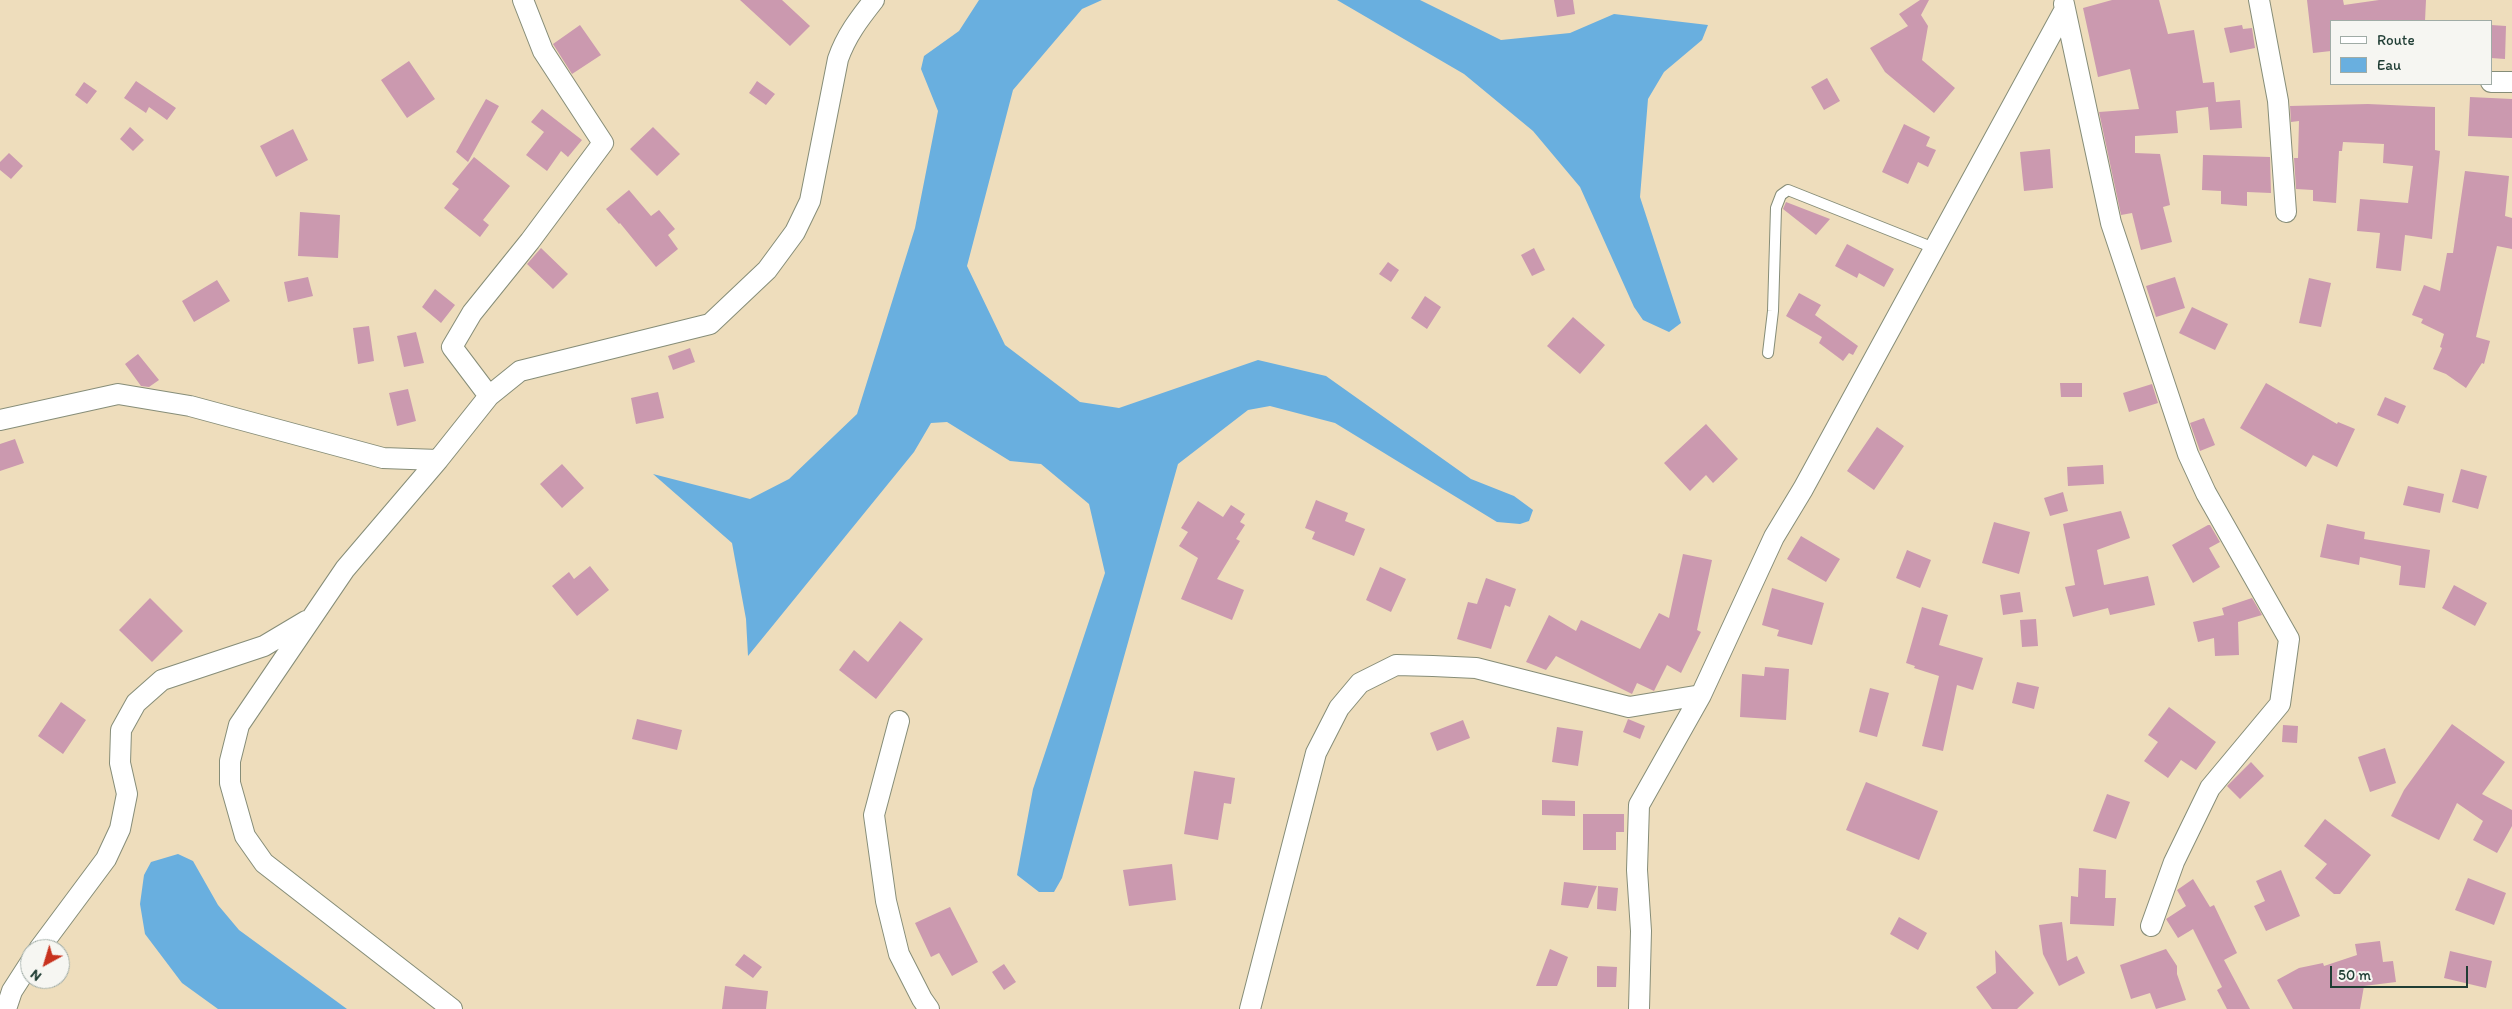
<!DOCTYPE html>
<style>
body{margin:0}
#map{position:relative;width:2512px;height:1009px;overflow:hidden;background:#eeddbc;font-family:Itim,sans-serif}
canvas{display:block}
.legend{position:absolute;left:2330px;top:20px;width:162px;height:65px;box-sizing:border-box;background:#f6f6f2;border:1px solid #a0aca6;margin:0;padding:6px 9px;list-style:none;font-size:15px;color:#1f3d34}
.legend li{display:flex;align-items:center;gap:10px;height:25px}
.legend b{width:25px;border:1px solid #a0aca6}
.north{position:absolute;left:20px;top:939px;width:50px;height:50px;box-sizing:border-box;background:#f6f6f2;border:1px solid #a0aca6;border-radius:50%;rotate:219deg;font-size:14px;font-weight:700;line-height:20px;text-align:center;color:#1f3d34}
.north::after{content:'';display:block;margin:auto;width:18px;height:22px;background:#c8321e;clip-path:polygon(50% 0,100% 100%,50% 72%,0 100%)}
.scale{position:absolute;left:2330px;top:966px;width:138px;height:22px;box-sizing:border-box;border:2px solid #1f3d34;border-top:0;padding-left:6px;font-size:15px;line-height:18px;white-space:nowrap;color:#1f3d34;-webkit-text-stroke:4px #f6f6f2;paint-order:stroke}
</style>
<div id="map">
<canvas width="2512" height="1009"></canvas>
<ul class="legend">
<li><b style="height:6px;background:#fff"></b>Route</li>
<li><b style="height:14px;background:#69afdf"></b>Eau</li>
</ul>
<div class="north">N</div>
<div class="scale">50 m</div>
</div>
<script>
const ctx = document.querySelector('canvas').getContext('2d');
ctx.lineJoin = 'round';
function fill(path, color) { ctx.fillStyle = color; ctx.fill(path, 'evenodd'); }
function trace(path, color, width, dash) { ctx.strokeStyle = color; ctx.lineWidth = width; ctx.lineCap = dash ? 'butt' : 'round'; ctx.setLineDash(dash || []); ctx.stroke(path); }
const water = new Path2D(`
 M979 0H1102L1082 9 1013 90 967 266 1005 345 1080 402 1119 408 1258 360 1326 376 1471 479 1514 496 1533 510 1529 521 1520 524 1497 522 1335 423 1270 406 1248 410 1178 464 1062 878 1054 892H1039L1017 875 1033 789 1105 573 1089 504 1041 464 1010 461 947 422 931 423 914 452 748 656 746 619 732 543 653 474 750 499 789 479 857 414 915 228 938 111 921 69 924 56 959 31Z
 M1337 0H1420L1501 40 1570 33 1614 14 1708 25 1702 40 1664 72 1648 99 1640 197 1681 323 1669 332 1643 320 1634 307 1580 187 1533 131 1464 74Z
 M178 854 193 861 218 905 239 930 347 1009H218L182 983 145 934 140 904 144 875 151 862Z`);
const building = new Path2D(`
 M740 0H782L810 26 790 46Z
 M1554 0H1573L1575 14 1557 17Z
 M1920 0H1929L1921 15 1928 26 1922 60 1955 88 1934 113 1885 72 1870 48 1908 26 1899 14Z
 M2112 0H2159L2168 34 2194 30 2203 83 2214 82 2216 102 2240 100 2242 128 2210 130 2208 107 2176 111 2178 133 2135 136V153L2160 154 2170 205 2163 207 2172 242 2141 250 2132 213 2121 215 2099 112 2139 109 2130 69 2098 77 2083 8Z
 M2307 0H2343L2344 5 2379 0H2426L2425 21H2331V51L2313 53Z
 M580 25 601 55 572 74 553 44Z
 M2242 25 2243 29 2252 28 2255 48 2230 53 2224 28Z
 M2491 25 2506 26 2505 59 2491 58Z
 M409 61 435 99 407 118 381 80Z
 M1827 78 1840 101 1824 110 1811 87Z
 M136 81 176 108 167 120 149 107 146 113 124 98Z
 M757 81 775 94 766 105 749 93Z
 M84 82 97 91 87 104 75 95Z
 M2470 97 2512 99V138L2468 136Z
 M486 99 499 106 468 162 456 152Z
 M2368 104 2435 107V150L2440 151 2432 239 2405 235 2401 271 2376 268 2380 233 2357 231 2360 199 2408 203 2413 166 2383 163 2384 144 2343 142 2342 151H2339L2336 203 2313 201V190L2296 189 2294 158H2298L2299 121 2291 122 2290 106Z
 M542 109 582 140 568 157 561 151 547 171 526 155 544 132 531 122Z
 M1904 124 1930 137 1926 146 1936 150 1928 167 1918 162 1908 184 1882 172Z
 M130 127 144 140 133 151 120 139Z
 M653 127 680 154 657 176 630 149Z
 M293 129 308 160 276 177 260 146Z
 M2050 149 2053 188 2024 191 2020 152Z
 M9 153 23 166 11 179 0 170V162Z
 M2203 155 2270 157 2271 193 2247 192V206L2221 204V191L2202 190Z
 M474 157 510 186 483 220 489 225 480 237 444 208 459 189 452 184Z
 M2465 171 2509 176 2505 216 2512 218V249L2497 246 2476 337 2490 341 2484 364 2482 363 2466 388 2446 374 2433 369 2442 348 2440 347 2444 334 2421 323 2423 319 2412 315 2424 285 2440 291 2447 253H2453Z
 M629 190 651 216 659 210 675 229 668 235 678 249 656 267 620 223 619 224 606 209Z
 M1786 202 1830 219 1816 235 1783 209Z
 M300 212 340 215 338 258 298 256Z
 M1847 244 1894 269 1884 287 1859 273 1857 278 1835 266Z
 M541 248 568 274 553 289 527 264Z
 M1534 248 1545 270 1532 276 1521 255Z
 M1388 262 1399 270 1391 282 1379 274Z
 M308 277 313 296 288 302 284 282Z
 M2175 277 2185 308 2156 317 2146 286Z
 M2309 278 2331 283 2321 327 2299 323Z
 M217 280 230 301 194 322 182 301Z
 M435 289 455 305 441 323 422 307Z
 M1799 293 1821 305 1815 315 1858 346 1853 355 1849 353 1843 361 1819 343 1822 337 1786 316Z
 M1425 296 1441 307 1427 329 1411 318Z
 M2192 307 2228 324 2215 350 2179 333Z
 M1573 317 1605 345 1580 374 1547 346Z
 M369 326 374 361 358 364 353 328Z
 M416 332 424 363 404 367 397 336Z
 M690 348 695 362 673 370 668 356Z
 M138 354 159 380 149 387 141 386 125 364Z
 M2060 383H2082V397H2061Z
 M2266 383 2337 424 2338 422 2355 429 2337 467 2313 455 2306 467 2240 428Z
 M2152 384 2158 403 2129 412 2123 393Z
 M408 389 416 421 397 426 389 393Z
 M658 392 664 418 636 424 631 398Z
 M2385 397 2406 406 2398 424 2377 415Z
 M2204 418 2215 445 2200 451 2190 423Z
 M1706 424 1738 459 1713 483 1706 475 1690 491 1664 463Z
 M1877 427 1904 446 1874 490 1847 471Z
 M15 439 24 463 0 471V444Z
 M562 464 584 488 562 508 540 484Z
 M2103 465 2104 484 2068 486 2067 467Z
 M2461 469 2487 476 2478 509 2452 502Z
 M2408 486 2444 494 2440 513 2403 505Z
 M2063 492 2068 511 2050 516 2044 498Z
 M1316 500 1348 513 1345 521 1365 529 1354 556 1312 539 1315 532 1305 528Z
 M1198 501 1223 517 1231 505 1245 514 1240 522 1245 525 1236 539 1240 541 1217 579 1244 590 1232 620 1181 599 1198 558 1179 546 1188 532 1181 528Z
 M2121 511 2130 538 2097 550 2104 585 2148 576 2155 605 2110 615 2108 608 2073 617 2065 587 2075 585 2063 524Z
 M1994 522 2030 532 2019 574 1982 563Z
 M2327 524 2365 532 2364 539 2430 550 2425 588 2399 585 2401 566 2360 557 2359 565 2320 557Z
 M2208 525H2210L2220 542 2209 548 2220 567 2193 583 2172 545Z
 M1801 536 1840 559 1826 582 1787 559Z
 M1907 550 1931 560 1920 588 1896 578Z
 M1683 554 1712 560 1697 630 1701 632 1681 673 1667 665 1654 691 1637 683 1632 694 1556 656 1546 670 1526 662 1549 615 1576 631 1581 620 1640 649 1659 613 1669 618Z
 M590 566 609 590 577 616 552 586 569 572 574 579Z
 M1380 567 1406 579 1391 612 1366 600Z
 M1486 578 1516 589 1510 607 1505 605 1491 649 1457 639 1468 602 1477 604Z
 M2454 585 2487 603 2475 626 2442 608Z
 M1772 588 1824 603 1812 645 1777 636 1779 630 1762 625Z
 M2020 592 2023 612 2003 615 2000 595Z
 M150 598 183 631 152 662 119 630Z
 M2252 598 2262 615 2238 622 2239 655 2215 656 2214 638 2198 642 2193 622 2224 615 2222 608Z
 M1922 607 1948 615 1939 645 1983 658 1973 690 1957 685 1943 751 1922 746 1939 676 1914 668 1915 666 1906 663Z
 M2036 619 2038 646 2022 647 2020 620Z
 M900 621 923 639 876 699 839 670 854 650 868 662Z
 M1765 667 1789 669 1786 720 1740 717 1742 674 1764 676Z
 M2017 682 2039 687 2034 709 2012 703Z
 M1870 688 1889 693 1877 737 1859 732Z
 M61 702 86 720 63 754 38 736Z
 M2169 707 2216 742 2196 770 2181 760 2168 778 2144 761 2158 742 2148 735Z
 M637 719 682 730 677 750 632 739Z
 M1628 719 1645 726 1640 739 1623 732Z
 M1463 720 1470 738 1437 751 1430 733Z
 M2452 724 2505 762 2482 794 2512 810V826L2497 853 2473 840 2483 821 2457 803 2439 840 2391 816 2404 790Z
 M2283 725 2298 726 2297 743 2282 742Z
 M1557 727 1583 731 1578 766 1552 762Z
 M2385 748 2396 783 2370 792 2358 757Z
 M2251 762 2264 776 2240 799 2227 786Z
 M1194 771 1235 778 1231 804 1224 803 1218 840 1184 834Z
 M1866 782 1938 811 1919 860 1846 830Z
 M2107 794 2130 802 2116 839 2093 831Z
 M1542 800 1575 801V816L1542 815Z
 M1583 814H1624V832H1616V850H1583Z
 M2325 819 2371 855 2340 894H2334L2315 878 2327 864 2304 846Z
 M1172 864 1176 900 1129 906 1123 870Z
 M2079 868 2106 870 2105 898H2116L2114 926 2070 924 2071 896 2078 897Z
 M2281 870 2300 916 2266 931 2254 906 2265 901 2256 881Z
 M2468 878 2506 893 2494 925 2455 910Z
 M2193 879 2210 907 2214 905 2237 953 2224 960 2250 1009H2227L2217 990 2222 987 2193 929 2178 938 2166 919 2186 906 2177 890Z
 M1564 882 1597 886 1588 908 1561 905Z
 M1598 886 1618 888 1616 911 1597 909Z
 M950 907 978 962 952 976 939 953 931 957 915 923Z
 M1899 917 1927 933 1918 950 1890 934Z
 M2062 922 2067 961 2077 956 2085 973 2059 986 2043 954 2039 925Z
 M2380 941 2383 962 2393 961 2396 982 2364 986 2360 1009H2293L2277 980 2299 968 2323 963 2324 966 2357 955 2355 944Z
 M1550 949 1568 957 1557 986H1536Z
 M2166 949 2177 966V974L2186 1000 2156 1009 2150 993 2131 999 2120 965Z
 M1995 950 2034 993 2017 1009H1992L1976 987 1996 973Z
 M2450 951 2492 961 2486 988 2444 978Z
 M744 954 762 967 753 978 735 965Z
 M1004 964 1016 982 1004 990 992 972Z
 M1597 966 1617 967 1616 987H1597Z
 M725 986 768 991 766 1009H722Z`);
const service = new Path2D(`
 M1768 353 1773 311 1776 208 1781 195 1788 190 1934 248`);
const minor = new Path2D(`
 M2259 0 2278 101 2286 212
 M2064 4 2111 223 2188 454 2206 493 2289 639 2280 704 2210 788 2174 862 2151 926
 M2491 82H2512
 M489 396 452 347 472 313 530 241 603 143 543 51 523 0
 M0 420 118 394 190 406 383 458 438 460
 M899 721 874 815 886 901 899 954 922 999 929 1009
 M39 949 106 859 120 829 127 794 120 763 121 730 136 703 162 680 264 646 306 621
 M6 1009 12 991 30 963
 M452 1009 264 863 245 836 230 783V761L239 725 345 569 438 460 489 396 520 371 710 324 767 270 795 232 810 201 838 59C846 36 859 19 874 0
 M1250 1009 1316 753 1339 708 1360 683 1396 665 1433 666 1476 668 1629 707 1701 695
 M1639 1009 1641 931 1637 870 1639 805 1701 695 1774 537 1803 489 2065 9`);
fill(water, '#69afdf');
fill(building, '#cb99af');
trace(service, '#868d78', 12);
trace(minor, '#868d78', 22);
trace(service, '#fff', 10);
trace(minor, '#fff', 20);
</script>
